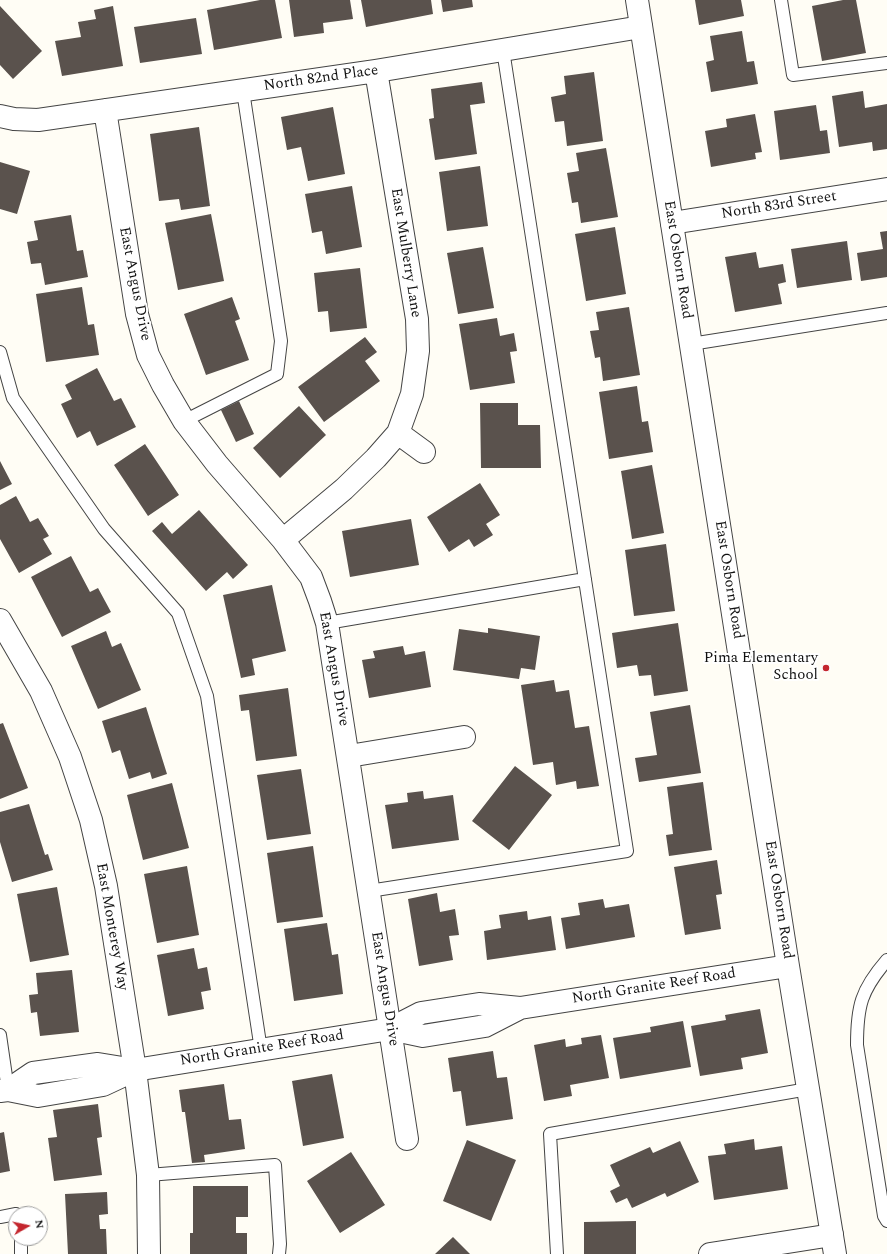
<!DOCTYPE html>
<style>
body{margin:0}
#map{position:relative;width:887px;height:1254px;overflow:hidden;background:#fffdf5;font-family:Spectral,serif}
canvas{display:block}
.north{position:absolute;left:8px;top:1206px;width:40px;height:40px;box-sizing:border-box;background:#fff;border:1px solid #a0a0a0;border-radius:50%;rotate:81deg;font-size:11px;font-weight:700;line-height:16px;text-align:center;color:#111}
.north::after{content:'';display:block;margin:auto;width:14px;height:18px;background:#c4262e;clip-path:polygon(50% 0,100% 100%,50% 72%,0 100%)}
</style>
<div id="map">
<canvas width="887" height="1254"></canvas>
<div class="north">N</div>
</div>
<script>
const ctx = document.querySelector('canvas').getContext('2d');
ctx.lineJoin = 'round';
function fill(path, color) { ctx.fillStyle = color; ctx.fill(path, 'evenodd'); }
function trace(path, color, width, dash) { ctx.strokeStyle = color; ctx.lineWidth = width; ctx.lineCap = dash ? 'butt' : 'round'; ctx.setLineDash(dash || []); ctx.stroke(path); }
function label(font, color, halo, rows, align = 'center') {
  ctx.font = font + ' Spectral,serif'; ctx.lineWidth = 4; ctx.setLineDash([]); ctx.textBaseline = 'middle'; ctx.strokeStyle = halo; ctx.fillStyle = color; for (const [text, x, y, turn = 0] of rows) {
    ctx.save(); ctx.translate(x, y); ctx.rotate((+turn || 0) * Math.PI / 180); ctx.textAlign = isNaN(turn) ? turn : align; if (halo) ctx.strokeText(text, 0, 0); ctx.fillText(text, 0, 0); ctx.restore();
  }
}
const building = new Path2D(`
 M260 0H275L282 38 214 50 207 10Z
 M289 0H350L353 19 323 23 324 33 294 37Z
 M361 0H431L433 14 366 27Z
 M441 0H472L473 7 443 12Z
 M695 0H741L744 16 699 25Z
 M843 0H856L866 53 822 61 812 6Z
 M0 6 42 51 13 79 0 65Z
 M113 6 123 66 62 76 55 41 81 37 78 22 96 19 94 10Z
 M196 18 202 54 140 63 134 27Z
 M742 31 747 62 754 61 758 84 711 92 706 62 714 60 710 36Z
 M594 72 603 141 567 146 564 121 555 122 551 97 566 94 564 76Z
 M482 82 485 103 470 105 477 154 435 160 429 119 434 118 431 89Z
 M863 91 865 108 887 104V149L873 151 872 142 839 147 832 96Z
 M816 105 820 131 827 130 830 153 780 160 774 111Z
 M333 107 345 174 308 181 301 147 287 150 281 117Z
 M755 114 762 152 755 153 756 159 711 167 705 131 727 127 726 119Z
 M199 127 210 206 181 210 179 199 159 201 150 134Z
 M606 148 618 217 581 223 578 202 572 203 567 173 579 171 576 153Z
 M0 162 30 171 17 214 0 209Z
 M480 166 488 226 447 231 439 172Z
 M352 186 362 247 326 254 322 231 312 233 305 194Z
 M211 214 224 281 178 290 165 223Z
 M71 215 77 251 83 250 88 277 45 285 41 263 31 264 27 242 38 240 34 221Z
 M615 227 626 294 586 301 575 234Z
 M887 231V277L861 281 857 253 883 249 880 232Z
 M847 241 852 280 797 288 791 249Z
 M483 247 494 308 458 314 447 253Z
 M756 252 759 268 783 264 786 282 778 284 782 304 735 312 725 257Z
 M360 268 367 328 330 332 328 311 318 312 314 273Z
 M82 287 88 325 94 324 99 355 46 362 36 294Z
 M232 297 240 319 235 321 249 360 206 375 184 314Z
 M629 307 640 375 603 381 600 357 595 358 590 331 599 330 596 312Z
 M497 318 500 336 514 333 517 351 510 352 515 383 470 390 459 324Z
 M365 337 377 352 365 361 380 381 324 422 298 387Z
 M97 368 114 401 121 398 136 427 97 446 90 431 77 438 61 404 72 399 65 385Z
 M637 386 642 422 648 421 653 452 609 459 599 392Z
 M239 401 254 434 236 442 221 410Z
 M480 403H518V425H540L541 468H481Z
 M299 406 326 435 280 478 253 448Z
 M145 444 179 495 148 516 114 465Z
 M0 461 12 484 0 490Z
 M652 465 664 533 632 539 621 471Z
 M480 483 500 515 486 524 493 535 474 547 469 539 449 552 427 517Z
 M16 496 30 522 38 518 49 536 43 539 52 554 19 573 0 539V505Z
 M199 510 248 565 233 579 227 572 206 591 152 531 162 522 172 534Z
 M411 519 419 565 350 577 342 531Z
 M666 544 675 611 634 616 625 550Z
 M71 556 90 592 98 588 111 612 62 637 31 577Z
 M272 585 286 651 252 659 255 675 241 678 223 595Z
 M678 623 688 691 654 696 651 675 639 676 637 665 617 668 612 633Z
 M488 628 540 636 535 670 521 668 519 679 453 670 459 629 488 633Z
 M106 631 112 647 121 643 141 690 98 709 71 646Z
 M403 646 405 655 425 651 431 687 369 698 362 660 375 658 373 651Z
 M554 680 556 692 569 690 575 728 589 726 599 786 577 789 576 781 556 785 553 762 533 765 521 685Z
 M288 688 297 756 256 761 249 710 241 711 239 695Z
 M690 705 701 773 639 782 635 758 657 755 650 712Z
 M146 707 167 774 152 779 150 772 129 779 120 750 112 753 102 721Z
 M3 723 28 788 0 799V724Z
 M515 766 552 795 509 850 472 821Z
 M301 769 311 834 267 840 257 775Z
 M703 782 712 850 669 856 666 835 673 834 667 787Z
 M172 783 189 848 143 860 127 795Z
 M423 791 424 799 453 795 459 840 392 849 385 805 408 802 407 793Z
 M29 804 45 855 48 854 53 870 12 882 0 842V812Z
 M313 846 323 917 277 923 267 853Z
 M717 860 722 894 716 895 721 929 685 935 674 867Z
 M187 866 199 935 157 943 144 874Z
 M57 887 69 955 30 962 17 894Z
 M437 893 440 912 455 909 459 935 449 936 453 960 419 966 408 899Z
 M603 899 605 908 629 904 635 937 566 949 561 918 580 915 578 903Z
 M527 911 528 920 551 916 556 950 487 960 484 931 501 928 499 915Z
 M327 923 332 955 338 954 343 994 294 1001 284 929Z
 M194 948 198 969 207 967 211 990 201 992 204 1009 168 1016 157 955Z
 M72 970 79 1032 40 1036 37 1012 31 1013 29 995 38 994 36 973Z
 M760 1009 768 1053 741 1058 743 1069 700 1076 691 1026 726 1020 725 1015Z
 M683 1021 691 1067 620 1079 613 1038 651 1032 650 1027Z
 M601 1035 609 1078 570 1085 572 1096 544 1101 534 1045 565 1039 566 1047 582 1044 581 1038Z
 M493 1051 497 1078 507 1077 513 1119 466 1126 461 1091 453 1092 448 1058Z
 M332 1074 344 1138 303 1146 292 1081Z
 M224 1084 229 1120 241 1119 245 1149 204 1155 205 1162 192 1163 185 1112H182L179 1090Z
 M98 1104 102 1137 97 1138 102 1175 54 1181 48 1138 57 1137 53 1110Z
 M4 1132 10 1171 0 1173V1133Z
 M754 1139 755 1150 782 1146 788 1189 714 1200 708 1156 726 1154 724 1144Z
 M467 1140 516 1160 491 1221 443 1201Z
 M680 1141 699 1182 667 1197 665 1193 632 1208 627 1198 616 1203 610 1191 620 1186 610 1165 650 1147 653 1153Z
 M351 1152 385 1205 340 1233 307 1181Z
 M193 1186H248V1217H236V1233H247V1254H190V1233H193Z
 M107 1192 108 1214 99 1215 100 1229H106L107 1254H68L65 1194Z
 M636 1221V1254H584V1222Z
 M453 1237 470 1254H435Z`);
const service = new Path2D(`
 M781 0 793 75 887 63
 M691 344 887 313
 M0 352 13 398 104 529 178 613 207 696 261 1050
 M184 421 277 374 281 341 243 91
 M327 623 585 579
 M369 891 627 851 503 50
 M887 960C861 990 857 1006 857 1045L884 1216 887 1221
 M0 1035 8 1090
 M148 1175 275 1165 280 1244 279 1254
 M0 1217 16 1214
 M21 1254V1238
 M557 1254 550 1134 808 1089`);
const minor = new Path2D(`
 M105 110 137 314 148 355 163 385 184 421 217 464 283 540 311 577 320 601 327 623 407 1139
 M0 116 14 119 38 120 376 71 641 27
 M672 223 887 189
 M398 433 424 452
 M283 540 344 489 376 458 398 433 412 394 418 351 417 319 376 71
 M0 620 41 691 70 757 91 820 106 886 135 1070 148 1175 149 1254
 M349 756 464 737
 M710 1254 832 1235`);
const tertiary = new Path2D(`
 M637 0 788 966 835 1254
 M390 1029 423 1036 485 1026 520 1008
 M8 1090 33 1073 98 1064 135 1070 390 1029 421 1013 479 1004 520 1008 788 966
 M0 1091 8 1090 38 1096 103 1085 135 1070`);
const markers = [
 [826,668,4,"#c4262e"]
];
const streetNames = [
 ["North 82nd Place",321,79,-8],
 ["North 83rd Street",779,206,-9],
 ["East Mulberry Lane",405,253,81],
 ["East Osborn Road",677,260,81],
 ["East Angus Drive",134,284,79],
 ["East Osborn Road",728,580,81],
 ["East Angus Drive",333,669,80],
 ["East Osborn Road",778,900,81],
 ["East Monterey Way",111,927,80],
 ["North Granite Reef Road",654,987,-9],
 ["East Angus Drive",384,989,81],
 ["North Granite Reef Road",262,1049,-9]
];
const poiNames = [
 ["Pima Elementary",818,659],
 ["School",818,676]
];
fill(building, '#5a524d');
trace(service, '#444', 14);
trace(minor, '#444', 24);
trace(tertiary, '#444', 24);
trace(service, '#fff', 12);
trace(minor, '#fff', 22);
trace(tertiary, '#fff', 22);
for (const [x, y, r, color] of markers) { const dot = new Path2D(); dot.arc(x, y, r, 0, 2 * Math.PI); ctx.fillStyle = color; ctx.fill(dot); trace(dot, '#fff', 1.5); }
label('15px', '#111', '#fff', streetNames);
label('15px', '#111', '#fff', poiNames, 'right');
</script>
